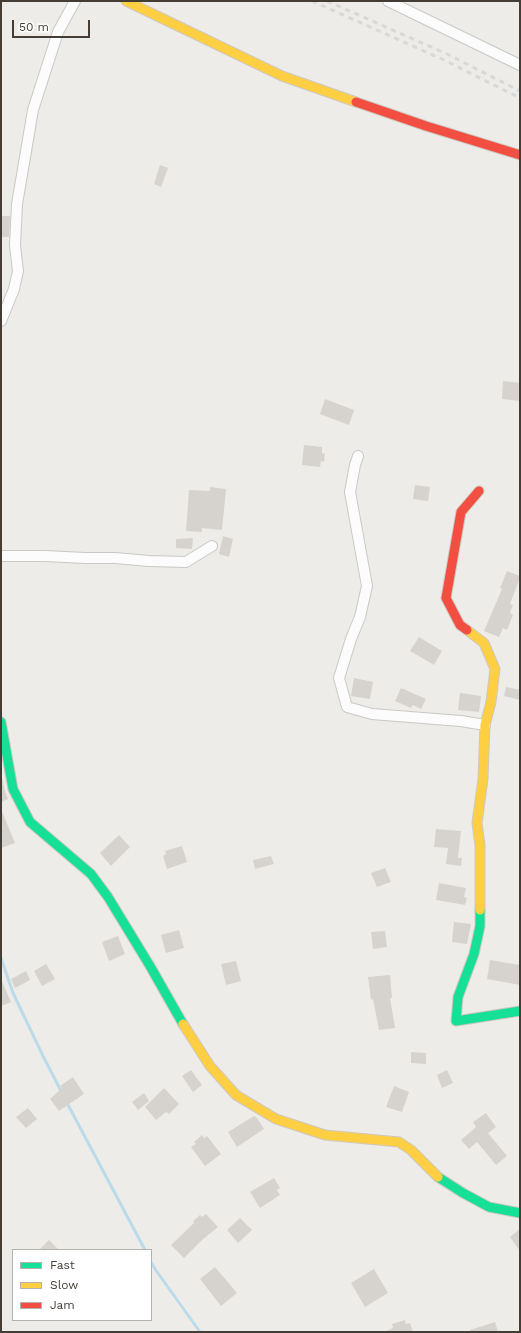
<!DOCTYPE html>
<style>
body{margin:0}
#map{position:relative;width:521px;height:1333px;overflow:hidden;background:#eeece8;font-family:"Work Sans",sans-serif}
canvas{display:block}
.frame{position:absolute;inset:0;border:2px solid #433d35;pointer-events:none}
.legend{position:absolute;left:12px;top:1249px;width:140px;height:72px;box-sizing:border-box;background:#fff;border:1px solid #b4b1ae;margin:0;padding:5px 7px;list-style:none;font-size:12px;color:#433d35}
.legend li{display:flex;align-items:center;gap:8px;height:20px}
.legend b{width:20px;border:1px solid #b4b1ae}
.scale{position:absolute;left:12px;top:20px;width:78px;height:18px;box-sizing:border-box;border:2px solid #433d35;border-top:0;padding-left:5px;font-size:12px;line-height:14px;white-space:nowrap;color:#433d35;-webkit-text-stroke:3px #fff;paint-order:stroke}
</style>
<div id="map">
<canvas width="521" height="1333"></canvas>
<div class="frame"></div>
<ul class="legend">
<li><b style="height:5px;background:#16e098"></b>Fast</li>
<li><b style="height:5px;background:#ffcf43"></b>Slow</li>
<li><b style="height:5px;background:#f24e42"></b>Jam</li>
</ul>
<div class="scale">50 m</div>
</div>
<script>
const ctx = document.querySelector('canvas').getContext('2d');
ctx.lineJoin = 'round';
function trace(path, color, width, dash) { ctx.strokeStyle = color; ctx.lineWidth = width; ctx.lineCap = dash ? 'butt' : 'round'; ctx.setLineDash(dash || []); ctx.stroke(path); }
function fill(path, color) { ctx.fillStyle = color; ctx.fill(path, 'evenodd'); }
const stream = new Path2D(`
 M1 958 13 993 43 1056 62 1093
 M66 1101 145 1250
 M151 1262 155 1269 200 1332`);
const building = new Path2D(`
 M160 165 168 168 161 187 154 184Z
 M1 216H10L9 237H1Z
 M503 381 520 383V401L502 399Z
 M325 399 354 410 349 425 320 414Z
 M304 445 322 447V453L325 454 324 462 321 461 320 467 302 465Z
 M415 485 430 487 428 501 413 499Z
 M210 487 226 489 222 530 202 528V532L186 531 189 490 210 491Z
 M223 536 233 539 229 557 219 554Z
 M193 538 192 549 176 548V539Z
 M507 571 520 576V578L510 604 513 605 510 613 513 615 507 630 503 628 499 637 484 631 502 589 500 588Z
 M419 637 442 651 434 665 410 651Z
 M354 678 373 682 370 699 351 696Z
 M506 687 520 690V700L504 696Z
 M401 688 426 699 421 709 413 705 411 708 395 701Z
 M460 693 481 696 479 712 458 710Z
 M1 774 5 791 8 799 1 802Z
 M1 809 15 843 1 848Z
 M436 829 461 831 458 858H462L461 866 446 864 448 848 434 847Z
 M119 835 130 847 111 866 100 853Z
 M182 846 187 862 167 869 163 856 166 854 165 851Z
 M271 856 274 864 255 869 253 860Z
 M385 868 391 882 377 887 371 873Z
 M439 883 466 888 464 897 467 898 465 905 436 900Z
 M454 922 471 924 467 944 452 942Z
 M179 930 184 948 166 953 161 935Z
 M385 931 387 947 373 949 371 932Z
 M118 936 125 954 109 961 102 942Z
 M490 960 520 965V985L487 979Z
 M236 961 241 981 226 985 221 964Z
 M46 964 55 979 42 986 34 971Z
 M26 971 30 980 15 988 11 979Z
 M390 975 392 998H390L395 1028 379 1030 373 999 371 1000 368 977Z
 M1 979 11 1002 1 1006Z
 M411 1052 426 1053V1064L411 1063Z
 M191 1070 202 1085 193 1092 182 1076Z
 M447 1070 453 1083 442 1088 437 1075Z
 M73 1077 84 1094 59 1111 50 1099 62 1088 60 1086Z
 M394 1086 409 1092 402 1112 386 1107Z
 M164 1088 179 1104 169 1114 166 1112 156 1120 145 1107Z
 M144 1093 149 1101 138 1110 132 1102Z
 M28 1108 37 1119 26 1128 16 1117Z
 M486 1113 496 1127 488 1133 507 1156 496 1165 477 1142 469 1149 461 1140 476 1127 473 1122Z
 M254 1116 257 1118 264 1129 237 1147 228 1132Z
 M202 1135 204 1138 207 1136 221 1154 205 1166 191 1147 196 1144 194 1142Z
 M274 1178 280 1188 277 1190 280 1195 260 1208 250 1192Z
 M206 1214 218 1227 202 1240 184 1258 171 1245 194 1223 193 1221 200 1215 202 1217Z
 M240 1218 252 1230 238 1243 227 1230Z
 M520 1229V1251L510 1237Z
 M49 1240 59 1250H39Z
 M215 1267 237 1293 221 1306 200 1279Z
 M374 1269 388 1293 365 1307 351 1283Z
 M405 1320 406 1324 410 1323 413 1332H388L387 1331 393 1328 392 1324Z
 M495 1322 498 1332H470V1330Z`);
const street = new Path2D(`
 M388 1 520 65
 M1 321 14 289 18 271 15 245 17 204 33 110 58 32 75 1
 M358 456 355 465 350 492 367 586 360 617 351 639 339 678 347 707 372 714 461 721 485 725
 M1 556H45L85 558H115L149 561 186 562 212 546`);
const fast = new Path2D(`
 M1 722 13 789 30 822 91 874 108 897 150 966 183 1024
 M480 910V926L474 954 458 997 456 1021 520 1011
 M438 1177 463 1193 489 1207 520 1213`);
const slow = new Path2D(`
 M126 1 282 76 356 102
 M467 630 484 643 495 669 491 702 485 725 483 779 477 823 480 845V910
 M183 1024 210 1066 236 1095 276 1119 325 1135 399 1142 411 1150 438 1177`);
const jam = new Path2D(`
 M356 102 426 126 520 155
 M467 630 460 625 446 598 461 512 479 491`);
const rail = new Path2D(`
 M312 1 444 60 520 98
 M327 1 447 54 520 91`);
trace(stream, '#bbdaea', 3);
fill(building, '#d6d3cf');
trace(street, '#cac8c4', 12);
trace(fast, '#cdc8bf', 11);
trace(slow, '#cdc8bf', 11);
trace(jam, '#cdc8bf', 11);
trace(street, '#fcfcfc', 10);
trace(fast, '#16e098', 9);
trace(slow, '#ffcf43', 9);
trace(jam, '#f24e42', 9);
trace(rail, '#d8d8d7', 3, [5, 5]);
</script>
